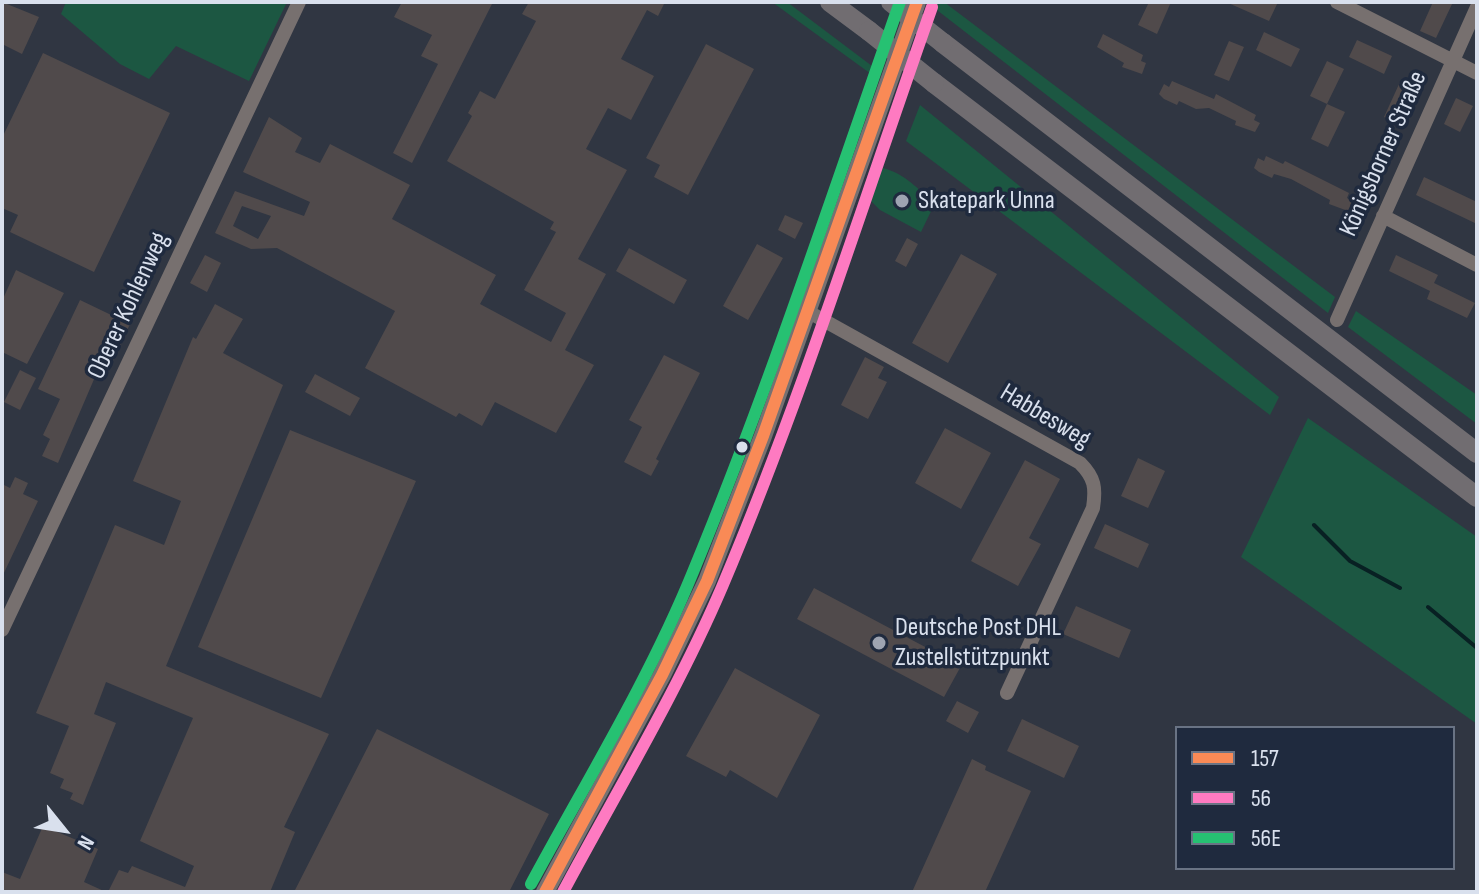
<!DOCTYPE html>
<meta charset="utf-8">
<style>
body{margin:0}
#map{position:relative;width:1479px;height:894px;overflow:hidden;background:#303642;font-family:"Sofia Sans Condensed",sans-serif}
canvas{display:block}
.frame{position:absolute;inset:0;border:4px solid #d9e0ed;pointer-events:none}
.legend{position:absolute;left:1175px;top:726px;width:280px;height:144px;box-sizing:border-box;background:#1f2a3e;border:2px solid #697384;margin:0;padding:10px 14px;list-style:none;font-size:24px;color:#d9e0ed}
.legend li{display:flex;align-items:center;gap:16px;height:40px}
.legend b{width:40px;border:2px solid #697384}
.north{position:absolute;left:24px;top:790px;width:80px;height:80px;-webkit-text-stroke:6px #1f2a3e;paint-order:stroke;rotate:120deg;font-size:22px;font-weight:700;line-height:32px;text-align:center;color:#d9e0ed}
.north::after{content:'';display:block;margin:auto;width:28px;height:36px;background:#d9e0ed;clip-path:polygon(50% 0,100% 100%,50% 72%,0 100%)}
</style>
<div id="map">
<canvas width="1479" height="894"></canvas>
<div class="frame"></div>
<ul class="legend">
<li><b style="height:10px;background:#f98a56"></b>157</li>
<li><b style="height:10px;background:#fe7ac1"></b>56</li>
<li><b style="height:10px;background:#26c172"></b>56E</li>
</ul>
<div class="north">N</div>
</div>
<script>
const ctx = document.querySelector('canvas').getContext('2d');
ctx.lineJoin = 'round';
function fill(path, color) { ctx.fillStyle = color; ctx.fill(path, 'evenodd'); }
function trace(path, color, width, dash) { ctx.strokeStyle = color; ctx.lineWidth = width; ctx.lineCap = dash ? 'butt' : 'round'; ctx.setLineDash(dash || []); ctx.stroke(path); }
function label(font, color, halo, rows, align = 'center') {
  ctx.font = font + ' "Sofia Sans Condensed",sans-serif'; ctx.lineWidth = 7; ctx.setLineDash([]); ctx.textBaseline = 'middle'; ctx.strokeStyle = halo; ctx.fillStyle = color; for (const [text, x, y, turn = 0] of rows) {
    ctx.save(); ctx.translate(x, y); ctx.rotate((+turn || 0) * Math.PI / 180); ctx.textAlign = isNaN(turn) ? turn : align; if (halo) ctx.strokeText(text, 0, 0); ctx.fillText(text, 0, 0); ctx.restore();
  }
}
const green = new Path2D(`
 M66 2H287L249 81 176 46 149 79 120 64 61 14Z
 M772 2H787L872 66 871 74Z
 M935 2H944L1335 297 1328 313 933 7Z
 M920 105 1279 397 1270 415 906 141Z
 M883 168C906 174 917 189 935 203L921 232 880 210 869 199Z
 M1356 311 1477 395V424L1348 327Z
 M1308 418 1477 537V724L1241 557Z`);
const stream = new Path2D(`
 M1314 525 1350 561 1400 588
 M1428 607 1477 648`);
const building = new Path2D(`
 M2 2 39 17 22 54 2 44Z
 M402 2H493L412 163 393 153 438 64 421 56 432 35 394 17Z
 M529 2H665L658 16 647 10 621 59 654 76 631 120 608 108 586 149 627 170 578 259 606 274 565 350 594 365 556 433 495 402 482 426 459 413 456 417 365 368 395 311 277 248 251 249 215 233 235 191 304 216 310 202 243 172 269 117 302 138 295 152 320 163 330 144 410 185 392 219 496 275 480 304 551 342 566 313 524 290 556 232 550 229 554 222 447 161 472 116 468 113 480 91 495 99 536 21 522 14ZM242 206 271 216 258 239 233 226Z
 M1149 2H1171L1157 34 1138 25Z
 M1226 2H1278L1269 21Z
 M1433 2H1453L1436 38 1420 31Z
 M1264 32 1300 49 1291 67 1256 50Z
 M1103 34 1143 55 1141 61 1146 63 1142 74 1122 67 1124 63 1097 47Z
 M1357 40 1392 56 1384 74 1349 57Z
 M1229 41 1244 47 1229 81 1214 75Z
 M706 44 754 69 688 195 654 177 660 165 646 158Z
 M43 53 170 113 94 272 10 232 18 215 2 208V138Z
 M1327 61 1344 69 1327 104 1310 96Z
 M1172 81 1214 99 1216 94 1256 115 1254 120 1260 123 1255 132 1235 125 1236 121 1209 108 1196 109 1179 101 1177 105 1164 99 1159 94 1164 84 1169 87Z
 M1400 82 1418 90 1402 126 1384 117Z
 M1456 98 1473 106 1460 132 1444 124Z
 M1327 104 1345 112 1328 147 1311 139Z
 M1266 156 1283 164 1285 161 1349 193 1347 198 1352 201 1348 211 1329 204 1330 200 1291 179 1274 174 1272 178 1259 172 1254 168 1258 158 1264 161Z
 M1424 177 1477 202V224L1416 195Z
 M785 215 803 223 795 239 778 230Z
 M907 238 918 244 906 267 895 261Z
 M757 244 783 258 748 320 723 306Z
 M629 248 687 280 674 304 616 271Z
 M961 254 997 274 948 363 912 343Z
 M205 255 221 263 207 292 190 283Z
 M1396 255 1438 275 1434 283 1475 303 1467 318 1427 299 1430 291 1389 271Z
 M16 270 64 293 27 364 2 352V301Z
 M80 300 130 324 107 374 98 370 58 463 42 456 50 439 43 435 60 399 38 389Z
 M215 304 243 319 223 353 283 385 166 666 329 734 284 827 295 832 270 892H108L119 870 128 873 132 866 185 887 194 866 140 841 193 718 106 682 94 714 116 723 83 805 70 799 73 793 60 788 64 779 50 773 69 726 36 713 115 525 164 545 181 501 133 481 193 337 196 339Z
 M664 355 700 373 656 459 659 461 651 476 624 462 642 427 629 420Z
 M865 357 884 367 878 378 887 382 868 419 841 405Z
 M20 370 36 378 20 410 4 402Z
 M315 374 360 398 350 416 305 392Z
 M945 428 991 453 961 509 915 483Z
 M290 430 416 481 321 698 198 647Z
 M1138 458 1165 471 1148 508 1121 496Z
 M1025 460 1060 479 1029 538 1041 544 1018 586 971 561Z
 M15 477 28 483 23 494 38 501 2 577V484L10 488Z
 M1105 524 1149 544 1138 568 1094 548Z
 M814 588 961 666 944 697 797 619Z
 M1076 606 1131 630 1119 658 1063 634Z
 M735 668 820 715 777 798 730 770 726 777 686 756Z
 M957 701 979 712 968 733 946 721Z
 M1022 719 1079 746 1064 778 1007 751Z
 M377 729 549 814 509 892H294Z
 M972 759 986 766 985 770 1031 791 985 892H912Z
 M43 826 98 849 84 882 106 892H2V872L20 879Z`);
const minor = new Path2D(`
 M1337 2 1477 73
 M1383 216 1477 265
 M807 311 1080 463C1095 478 1096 488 1093 508L1007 693
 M1337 320 1477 7
 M2 630 299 2`);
const major = new Path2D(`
 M545 892 662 675 707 581 763 436 917 2`);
const highway = new Path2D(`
 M830 2 869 31
 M943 43 1477 453
 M934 83 1477 497`);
const highwayBridge = new Path2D(`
 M891 2 943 43
 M869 31 934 83`);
const bus1 = new Path2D(`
 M545 892 662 675 707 581 763 436 917 2`);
const bus2 = new Path2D(`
 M563 892C617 791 677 692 722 587 802 398 864 200 932 7`);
const bus3 = new Path2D(`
 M531 884C586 782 649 680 693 572 770 386 833 192 900 2`);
const markers = [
 [902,201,8,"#9ea4b1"],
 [742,447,7,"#d9e0ed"],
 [879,643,8,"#9ea4b1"]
];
const streetNames = [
 ["Königsborner Straße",1384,154,-66],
 ["Oberer Kohlenweg",129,306,-65],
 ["Habbesweg",1045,417,31]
];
const poiNames = [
 ["Skatepark Unna",918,201],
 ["Deutsche Post DHL",895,628],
 ["Zustellstützpunkt",895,658]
];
fill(green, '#1c5742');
trace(stream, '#082023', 4);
fill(building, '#504a4b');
trace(minor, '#77706f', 14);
trace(major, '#767172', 18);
trace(highway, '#716d71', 20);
trace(highwayBridge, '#716d71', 20);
trace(bus1, '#f98a56', 12);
trace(bus2, '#fe7ac1', 12);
trace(bus3, '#26c172', 12);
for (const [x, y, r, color] of markers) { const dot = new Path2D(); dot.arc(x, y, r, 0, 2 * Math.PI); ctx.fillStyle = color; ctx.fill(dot); trace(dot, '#1f2a3e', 3); }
label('26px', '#d9e0ed', '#1f2a3e', streetNames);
label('26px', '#d9e0ed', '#1f2a3e', poiNames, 'left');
</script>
